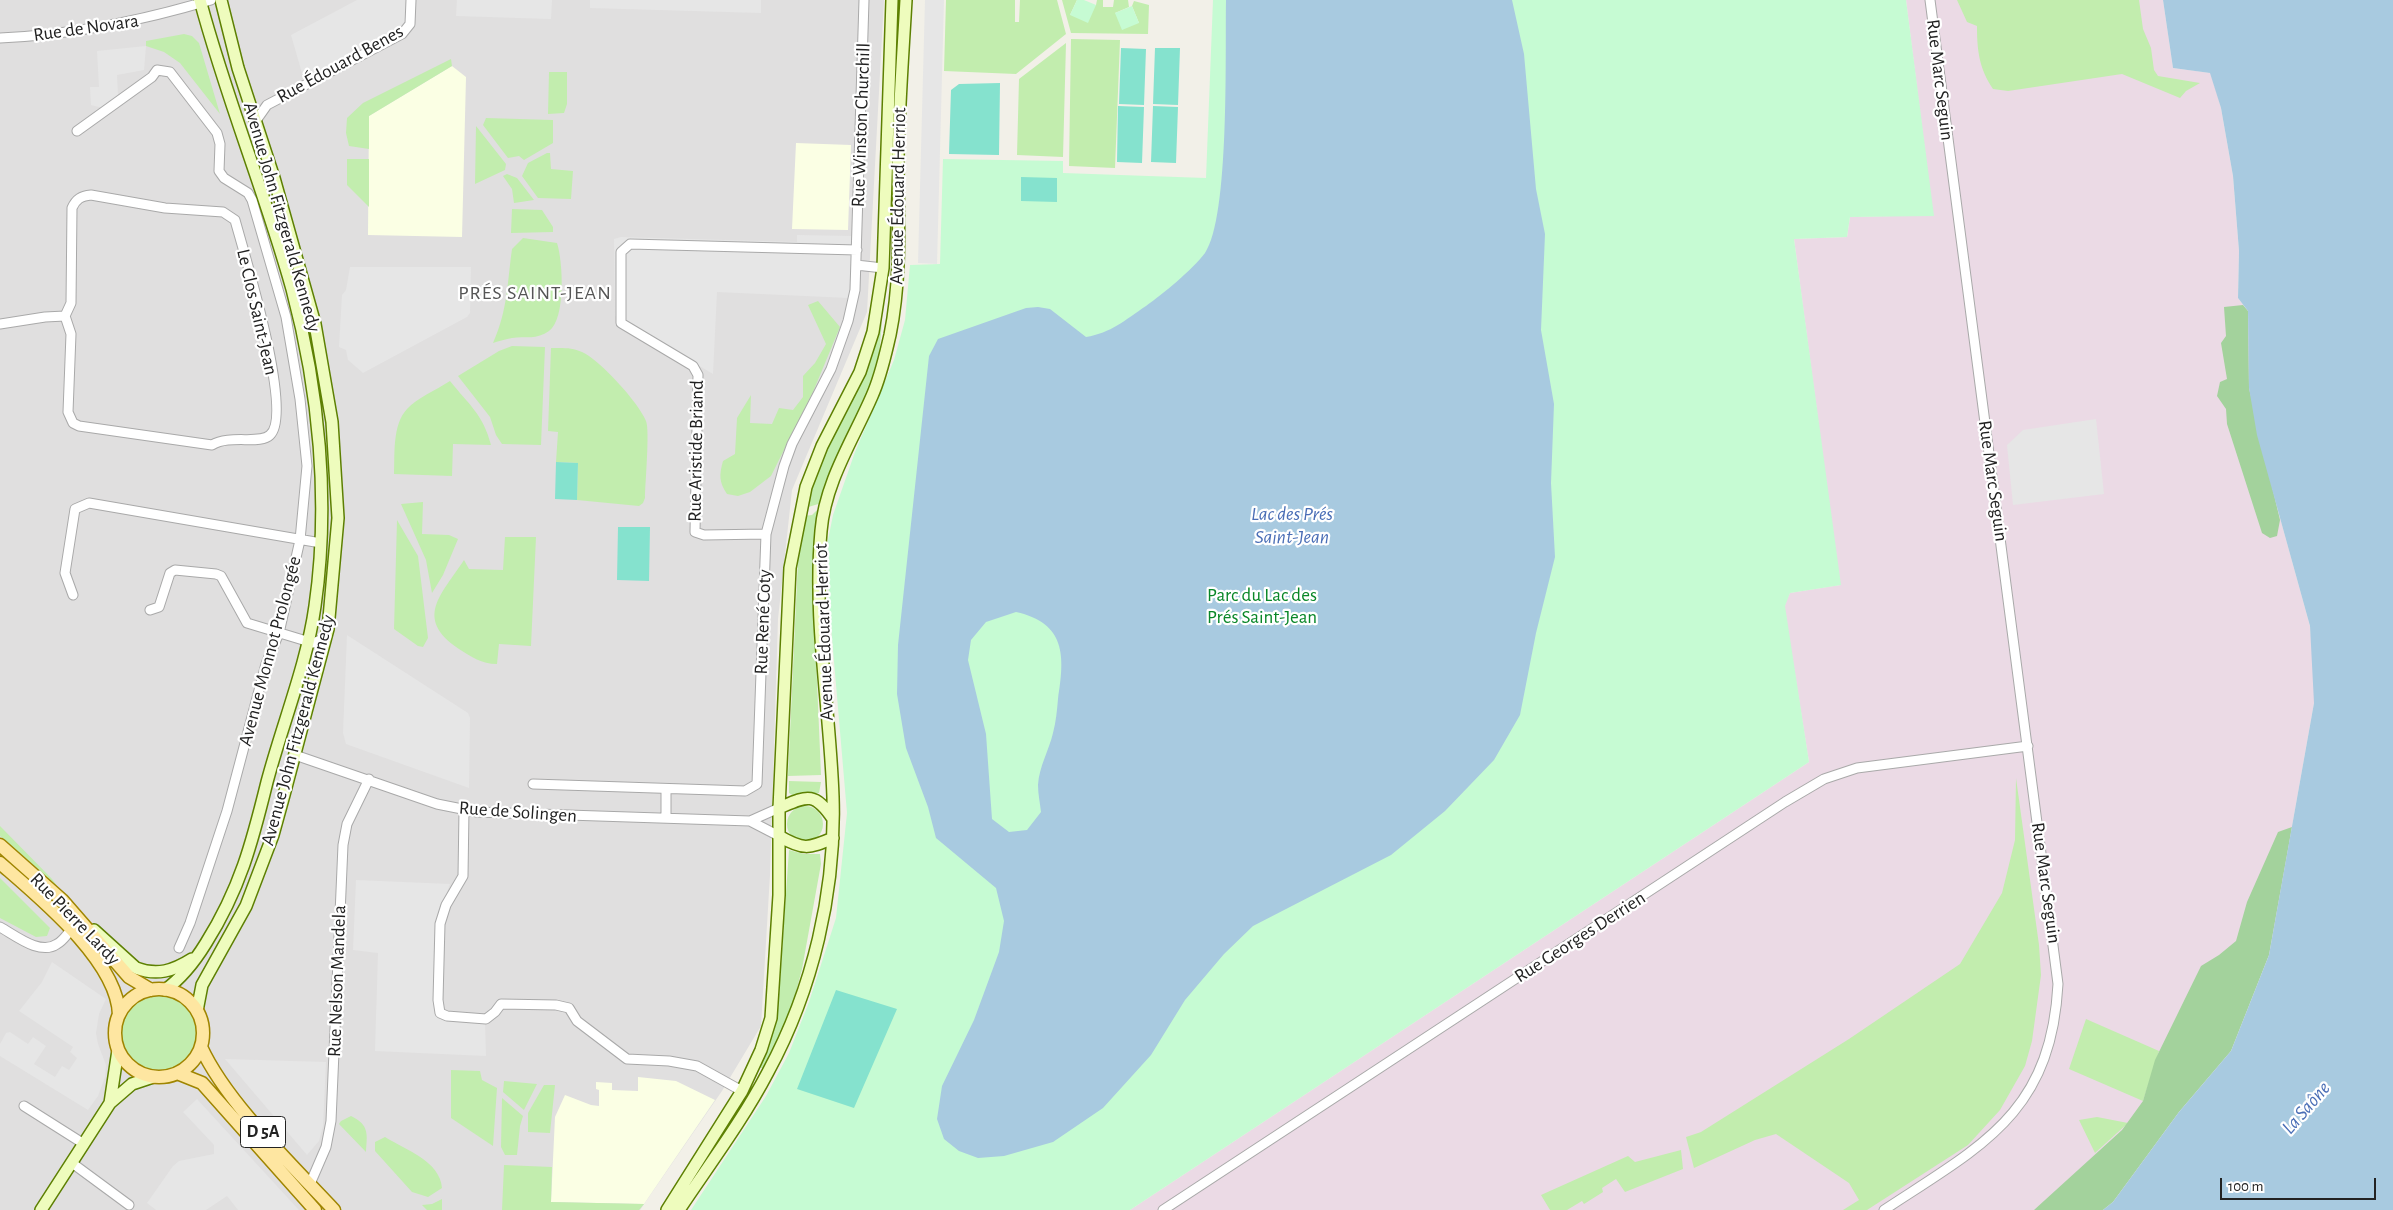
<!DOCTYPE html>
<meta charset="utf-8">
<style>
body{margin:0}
#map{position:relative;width:2393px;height:1210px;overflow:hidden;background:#f2f0e8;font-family:"Alegreya Sans",sans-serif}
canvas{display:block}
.scale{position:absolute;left:2220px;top:1178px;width:156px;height:22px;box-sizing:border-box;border:2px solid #222;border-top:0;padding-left:6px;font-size:15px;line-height:18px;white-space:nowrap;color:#222;-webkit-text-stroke:4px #fff;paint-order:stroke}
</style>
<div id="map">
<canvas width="2393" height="1210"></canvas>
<div class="scale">100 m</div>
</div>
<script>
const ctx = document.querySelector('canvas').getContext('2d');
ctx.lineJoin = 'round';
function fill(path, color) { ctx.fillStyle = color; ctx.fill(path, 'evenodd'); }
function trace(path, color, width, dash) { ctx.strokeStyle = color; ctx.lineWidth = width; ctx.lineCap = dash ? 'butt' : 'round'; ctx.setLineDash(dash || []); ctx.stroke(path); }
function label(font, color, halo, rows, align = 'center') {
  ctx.font = font + ' "Alegreya Sans",sans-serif'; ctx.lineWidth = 4.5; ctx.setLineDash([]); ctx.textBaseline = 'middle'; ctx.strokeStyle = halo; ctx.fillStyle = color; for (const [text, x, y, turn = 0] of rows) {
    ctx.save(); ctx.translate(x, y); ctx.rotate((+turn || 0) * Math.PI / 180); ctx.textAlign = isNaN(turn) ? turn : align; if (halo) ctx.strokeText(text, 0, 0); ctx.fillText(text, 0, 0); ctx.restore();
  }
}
const residential = new Path2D(`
 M0 0H884L867 312 792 490 778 619 770 875 761 1026 722 1091 640 1210H0Z`);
const industrial = new Path2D(`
 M1906 0H2163L2173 68 2211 73 2221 108 2233 176 2239 251 2238 298 2248 311 2257 435 2310 626 2314 666V703L2269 955 2103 1210H1130L1809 762 1784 606 1790 593 1840 585 1794 239 1847 237 1850 217 1933 215Z`);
const education = new Path2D(`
 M452 66 466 77 462 237 368 235 369 116Z
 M796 143 851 145 848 230 792 229Z
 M638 1077 676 1081 715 1100 644 1204 551 1202 555 1117 565 1095 591 1105 599 1106V1090L596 1089V1082L612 1083V1090L638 1091Z`);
const grass = new Path2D(`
 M946 0H1015V22H1019L1020 0H1057L1066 34 1016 74 944 71Z
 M1062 0H1077L1070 15 1096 5 1097 0H1103V7H1113L1114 0H1128L1129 7 1115 13 1139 23 1132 6 1134 1 1149 5 1148 34 1071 33Z
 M1957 0H2139L2143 29 2151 48 2154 70 2158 76 2200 83 2186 91 2180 98 2122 74 2008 91 1993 89C1979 68 1977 50 1977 26L1967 22Z
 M184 34 192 36 199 43 220 114 180 63 164 52 146 46V41Z
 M1071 39 1120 40 1115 168 1069 166Z
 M1066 43 1063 157 1017 155 1019 79Z
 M451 59 452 66 369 116V149L349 146 346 133 347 118 363 103Z
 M549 72H567V104L564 113 548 114Z
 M486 118 553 120V143L524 160 519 156 508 158 483 125Z
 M476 126 506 164 505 170 475 184Z
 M547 153H550L551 169 573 171 571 199 538 198 522 176 528 163Z
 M347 159H369V207L347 185Z
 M507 174 517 178 534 200 514 203 512 189 503 176Z
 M512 209 542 210 553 227V232L511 233Z
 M523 238 557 243C563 261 566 319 549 331 537 340 525 336 512 338 506 339 499 341 493 343 508 309 507 284 512 249Z
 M818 301 840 327 813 392 771 476 750 492 738 496 727 494C719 482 719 475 723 461L735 454 737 418 751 395 750 423 772 424 779 408 793 410 803 397V376L815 363 826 344 808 305Z
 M882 322 878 368 825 502 805 508C815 458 846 416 866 370 872 354 877 338 882 322Z
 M512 346 545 347 541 445 502 444 496 435 490 417 458 376 499 351Z
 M551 348C561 348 572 347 582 352 599 359 639 403 646 421 650 430 645 485 645 498L643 503 639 506 577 500 578 463 556 462 558 432 548 431Z
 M450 381C469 405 483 414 491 445L453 444 452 476 394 474C395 455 392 425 407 409 417 398 436 390 450 381Z
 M423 502 422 534 449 535 458 539 443 575 432 593 426 560 401 504Z
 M817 510H821L814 611 821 775 788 776 799 539 803 516 812 515Z
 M397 520 418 556 428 638 423 647 418 646 394 629Z
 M505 537H536L531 646 499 644 497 664C481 664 472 657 459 649 413 618 442 594 464 560L469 569 503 570Z
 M2016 778 2039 945 2041 975 2032 1041 2025 1066 2000 1110 1968 1145 1867 1210H1843L1859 1200 1849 1183 1776 1134 1755 1140 1694 1168 1686 1137 1701 1132 1849 1039 1960 964 2002 893 2015 840Z
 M789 781 821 782 819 793 792 795 789 793Z
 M787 824a18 18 0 1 1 36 0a18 18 0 1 1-36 0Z
 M0 826 52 879 58 887 0 836Z
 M789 850 804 854H820L821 864 802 969 791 1011 763 1069 758 1066 778 1009Z
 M0 878 50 928 47 936 36 937 0 918Z
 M122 1033a37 37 0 1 1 74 0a37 37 0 1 1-74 0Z
 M2086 1019 2159 1051 2143 1101 2069 1069Z
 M451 1070 480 1071 482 1080 497 1088 493 1146 451 1118Z
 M504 1081 537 1084 524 1110 503 1092Z
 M544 1085H555L550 1133 528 1132V1113Z
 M502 1098 523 1116 520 1126 517 1155H505L501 1147Z
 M351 1116C370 1125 367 1135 366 1152L339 1124 341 1121Z
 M2097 1117 2128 1123 2095 1153 2079 1120Z
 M385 1137C406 1150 440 1161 442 1188L428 1197 412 1192 375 1151V1142Z
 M1681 1150 1683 1169 1625 1192 1616 1179 1602 1188 1603 1192 1584 1204 1582 1201 1567 1210H1550L1541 1195 1628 1156 1635 1162Z
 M504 1165 552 1167 551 1202 644 1204 639 1210H502Z
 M442 1199V1210H427L422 1205 432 1204Z`);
const forest = new Path2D(`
 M2243 305 2248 311 2249 388 2280 520 2277 536 2270 538 2262 533 2227 424 2226 409 2217 396 2220 382 2227 379 2221 343 2226 336 2224 307Z
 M2292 827 2269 955 2231 1051 2179 1112 2113 1202 2103 1210H2034L2122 1130 2143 1101 2155 1060 2201 966 2219 955 2236 941 2247 902 2278 832Z`);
const park = new Path2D(`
 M1077 0H1084L1096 5 1088 23 1070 15Z
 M1213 0H1906L1934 216 1850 217 1847 237 1794 239 1841 585 1790 593 1785 606 1809 762 1130 1210H691L766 1096 789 1053 809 1002 836 918 847 813 829 603 828 540 833 515 855 452 894 360 905 320 910 265 940 264 943 159 1063 161V173L1206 178Z
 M1132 6 1139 23 1122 30 1115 13Z`);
const pitch = new Path2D(`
 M1121 48 1146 49 1144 105 1119 104Z
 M1155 48H1180L1178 105 1153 104Z
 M1000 83 999 155 949 154 951 90 959 84Z
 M1118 106 1144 107 1142 163 1117 162Z
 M1153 106 1178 107 1176 163 1151 162Z
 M1021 177 1057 178V202L1021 201Z
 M556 462 578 463 577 500 555 499Z
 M618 527H650L649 581 617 580Z
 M836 990 897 1009 854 1108 797 1089Z`);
const parking = new Path2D(`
 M357 0H415L413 25 306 87 291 35Z
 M457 0H552L551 19 456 16Z
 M590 0H761V13L590 8Z
 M925 0H944L937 264 918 263Z
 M146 46 144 70 117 75 118 96 103 108 91 105 90 87H99L97 51Z
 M797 235 852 236 849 298 717 292 713 374 615 316 614 239 621 237 797 242Z
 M350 267H471L470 313 467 317 363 373 348 360 346 350 339 347 342 295 346 290Z
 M2096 419 2104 494 2013 505 2007 445 2023 430Z
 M347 635 468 713 470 718 469 788 346 744 343 733Z
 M356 880 450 884 438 917 436 1015 438 1018 485 1023 486 1056 375 1051 378 953 353 950Z
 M52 962 106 999 99 1014 96 1033 98 1044 106 1065 105 1077 98 1096 88 1110 0 1056V1044L6 1033 10 1032 28 1044 33 1037 46 1046 34 1064 55 1077 62 1066 69 1070 77 1058 70 1052 73 1047 19 1011 42 982Z
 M225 1059 326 1062 323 1126 319 1141 307 1155Z
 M197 1099 299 1210H238L227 1196 206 1210H156L147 1203 173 1166 179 1161 214 1154V1145L183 1112Z`);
const water = new Path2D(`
 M1226 0H1512L1524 54 1536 189 1545 234 1541 330 1554 404 1551 483 1555 557 1536 633 1520 715 1494 760 1445 811 1391 855 1253 926 1224 954 1185 1000 1151 1055 1103 1108 1053 1142 1004 1156 978 1158 959 1151 944 1139 937 1119 942 1086 974 1020 999 952 1004 921 996 888 936 838 928 807 906 748 897 694 898 645 929 356 938 339 1026 308 1038 307 1050 309 1086 337C1111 333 1125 320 1146 306 1163 294 1192 270 1205 253 1230 217 1225 51 1226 0ZM1016 612C1066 623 1065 656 1058 699 1057 710 1056 722 1053 733 1049 750 1039 767 1038 785 1038 794 1040 803 1041 812L1027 830 1009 832 992 819 986 734 968 660 971 640 986 622Z
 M2163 0H2393V1210H2103L2113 1202 2179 1112 2231 1051 2269 955 2314 703 2310 626 2257 435 2249 388 2248 311 2238 298 2239 251 2233 176 2221 108 2210 73 2173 68Z`);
const minor = new Path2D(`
 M0 38C73 35 141 21 211 0
 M255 122 267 105 402 34 410 24 411 0
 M77 131 152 77 157 70 170 72 217 133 220 144 219 171 224 178 248 193 252 200 286 317 300 399 307 466 300 540 279 633 266 664 227 811 190 923 179 948
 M91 195 165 208 223 212 235 220C244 253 294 414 270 435 260 445 230 434 212 445L79 426 73 423 68 412 71 334 65 316 71 303 72 208C76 199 81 196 91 195Z
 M856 265 883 268
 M0 324 45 317 65 316
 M766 534 704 535 695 532 698 375 693 366 621 323V252L630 244 857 250
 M73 595 65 573 75 509 89 503 321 543
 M150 610 159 607 170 573 175 570 216 574 221 576 247 623 313 643 326 638
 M295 755 437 804 477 812 750 821 779 808
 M533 784 745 791 757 784 766 534 784 466 792 444 831 369 848 321 855 290 864 0
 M464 810 463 876 446 905 440 924 438 1000 440 1013 447 1016 486 1019 495 1012 501 1004 556 1005 569 1008 577 1021 627 1059 669 1061 697 1066 742 1091
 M666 818V789
 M750 821 779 836
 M0 927C15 935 40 956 57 944 63 941 67 934 71 930
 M24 1106 84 1144
 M72 1163 129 1205
 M310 1184 326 1147 331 1121 343 845 347 824 369 779
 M1163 1210 1785 802 1824 779 1857 768 2028 746
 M1884 1210C1981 1146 2051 1114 2058 984L1930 0`);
const secondary = new Path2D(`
 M779 808C807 796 814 791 833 819
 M779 836C803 850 808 849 833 838
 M94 930 136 968C157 976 173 971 192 959
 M165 990C183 977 195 961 206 943 240 889 252 843 267 782 282 725 307 664 315 606 330 502 319 390 292 289 265 192 226 98 200 0
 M197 1011 202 985 246 906 273 835 284 795 328 629 338 518 332 422 315 324 274 178 238 68 221 0
 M110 1103 132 1084 153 1077
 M41 1210 110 1103 118 1050
 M667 1210 742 1091 761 1050 771 1018 779 895V808L790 568 806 487 822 446 860 372 873 332 883 268 892 0
 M679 1210C709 1165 743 1120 768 1072 813 989 836 891 833 797 830 708 813 620 821 531 825 482 853 440 872 396 881 376 885 356 890 335 902 276 898 218 898 158 899 105 903 53 906 0`);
const primary = new Path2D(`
 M0 845 62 900 129 977 151 990
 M0 863C39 897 118 961 119 1015
 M115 1033a44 44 0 1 1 88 0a44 44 0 1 1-88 0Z
 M201 1047C226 1102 292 1165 334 1210
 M177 1073 202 1083 315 1210`);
const shields = [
 [263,1132,45]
];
const shieldNames = [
 ["D 5A",263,1132]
];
const streetNames = [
 ["Rue de Novara",86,28,-8],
 ["Rue Édouard Benes",340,64,-29],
 ["Rue Marc Seguin",1940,80,83],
 ["Rue Winston Churchill",861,125,-88],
 ["Avenue Édouard Herriot",898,196,-89],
 ["Avenue John Fitzgerald Kennedy",282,217,74],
 ["Le Clos Saint-Jean",257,312,77],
 ["Rue Aristide Briand",696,451,-89],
 ["Rue Marc Seguin",1993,481,82],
 ["Rue René Coty",763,622,-88],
 ["Avenue Édouard Herriot",824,632,-92],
 ["Avenue Monnot Prolongée",270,651,-75],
 ["Avenue John Fitzgerald Kennedy",298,730,-75],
 ["Rue de Solingen",518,812,4],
 ["Rue Marc Seguin",2046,883,82],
 ["Rue Pierre Lardy",75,919,46],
 ["Rue Georges Derrien",1580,937,-33],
 ["Rue Nelson Mandela",337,981,-88]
];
const parkNames = [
 ["Parc du Lac des",1262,595],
 ["Prés Saint-Jean",1262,617]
];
const neighbourhoodNames = [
 ["PRÉS SAINT-JEAN",535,293]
];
const waterNames = [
 ["Lac des Prés",1292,514],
 ["Saint-Jean",1292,537],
 ["La Saône",2306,1108,-49]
];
fill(residential, '#e0dfdf');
fill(industrial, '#ebdae5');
fill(education, '#fbffe4');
fill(grass, '#c2edae');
fill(forest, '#a3d29c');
fill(park, '#c6fbd3');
fill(pitch, '#85e2ce');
fill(parking, '#e6e6e6');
fill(water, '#a8cae0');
trace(minor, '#a9a9a9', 11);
trace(secondary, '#5d8002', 14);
trace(primary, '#9f8500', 15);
trace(minor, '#fff', 9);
trace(secondary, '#eefcbd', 11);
trace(primary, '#fee6a1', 12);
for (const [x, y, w] of shields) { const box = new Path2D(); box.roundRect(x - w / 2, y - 15.5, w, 31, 4); ctx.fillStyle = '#fff'; ctx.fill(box); trace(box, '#222', 1); }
label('bold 18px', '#222', null, shieldNames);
label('19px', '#222', '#fff', streetNames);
label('19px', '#098728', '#fff', parkNames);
ctx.letterSpacing = '1px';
label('20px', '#555', '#fff', neighbourhoodNames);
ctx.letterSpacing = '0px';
label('italic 20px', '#4a6eb6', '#fff', waterNames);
</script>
